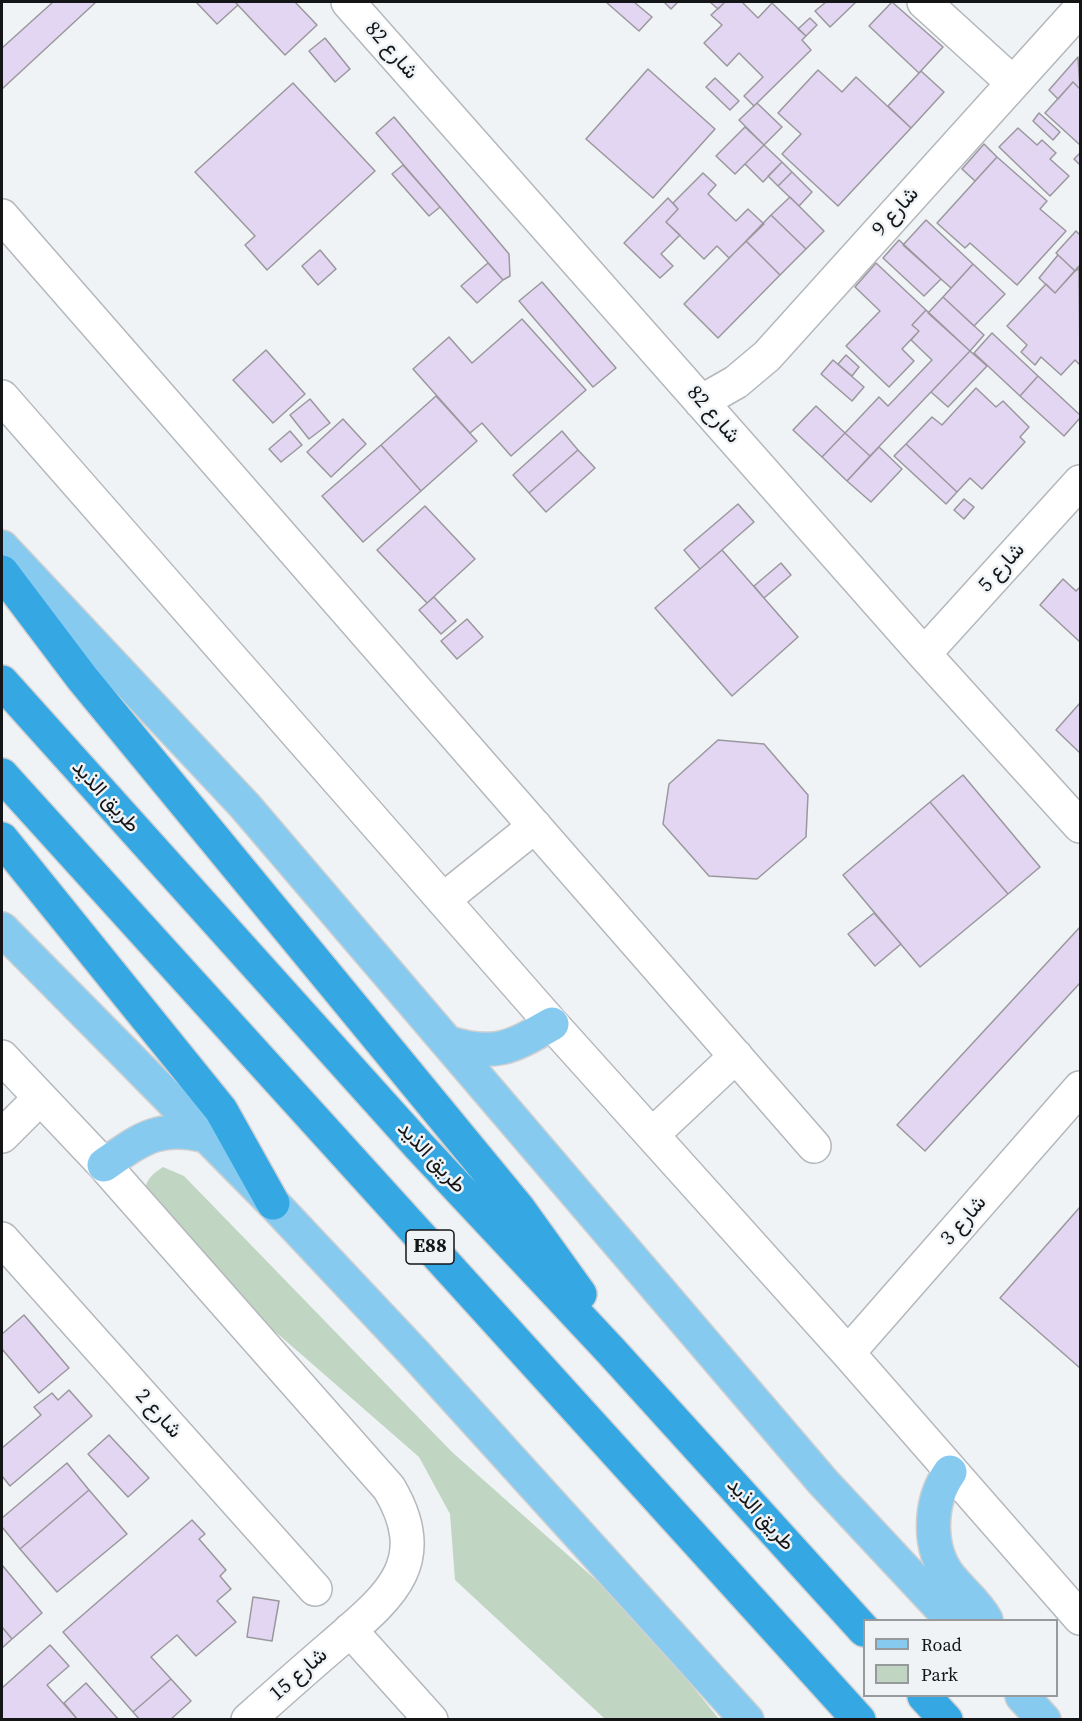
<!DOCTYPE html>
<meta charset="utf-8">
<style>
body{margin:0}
#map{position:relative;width:1082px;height:1721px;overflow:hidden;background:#eff3f6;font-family:"Source Serif 4",serif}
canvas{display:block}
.frame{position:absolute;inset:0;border:3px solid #141517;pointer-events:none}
.legend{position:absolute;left:863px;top:1619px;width:195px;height:78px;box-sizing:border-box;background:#eff3f6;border:2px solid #979a9d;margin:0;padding:8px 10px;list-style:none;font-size:18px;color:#141517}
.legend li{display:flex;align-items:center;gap:12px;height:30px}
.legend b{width:30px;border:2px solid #979a9d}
</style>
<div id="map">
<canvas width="1082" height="1721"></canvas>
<div class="frame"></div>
<ul class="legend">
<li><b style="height:8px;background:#86cbef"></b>Road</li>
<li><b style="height:16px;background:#c0d6c2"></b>Park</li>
</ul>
</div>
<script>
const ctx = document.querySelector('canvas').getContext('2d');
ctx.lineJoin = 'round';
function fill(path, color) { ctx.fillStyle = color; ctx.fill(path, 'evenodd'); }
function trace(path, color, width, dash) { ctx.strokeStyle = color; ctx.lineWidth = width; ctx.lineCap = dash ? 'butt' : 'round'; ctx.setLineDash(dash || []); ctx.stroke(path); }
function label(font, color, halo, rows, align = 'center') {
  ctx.font = font + ' "Source Serif 4",Vazirmatn,serif'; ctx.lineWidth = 5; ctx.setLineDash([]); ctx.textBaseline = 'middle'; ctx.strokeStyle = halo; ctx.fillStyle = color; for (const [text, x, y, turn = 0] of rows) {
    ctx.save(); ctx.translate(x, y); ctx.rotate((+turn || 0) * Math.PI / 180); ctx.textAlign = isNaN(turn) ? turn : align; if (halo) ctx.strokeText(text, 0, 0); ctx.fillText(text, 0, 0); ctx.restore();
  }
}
const green = new Path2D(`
 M163 1167 184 1176 452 1452 633 1613 719 1719H605L455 1580 450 1514 419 1457 271 1328 149 1210C142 1188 144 1179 163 1167Z`);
const building = new Path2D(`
 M53 2H96L2 89V48Z
 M196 2H235L238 5 217 24Z
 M235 2H295L317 25 285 55Z
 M606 2H634L652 17 639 31Z
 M664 2H678L671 9Z
 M710 2H725L718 9Z
 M725 2H742L758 18 772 3 806 36 802 40 811 50 754 106 744 96 763 77 739 53 727 66 704 43 722 25 711 15Z
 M826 2H856L830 27 815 11Z
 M892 2 943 47 919 73 869 26Z
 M810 18 817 25 806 36 798 29Z
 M325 38 350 69 335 82 309 51Z
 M1078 57 1080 89 1073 82 1058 99 1049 90Z
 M648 69 715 129 653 198 586 139Z
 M818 70 842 92 856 77 911 128 838 206 782 154 801 134 778 113Z
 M921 71 944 92 911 128 888 106Z
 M715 78 739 101 730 110 706 87Z
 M1073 82 1080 89V145L1045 113Z
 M293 83 375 171 267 270 245 245 255 236 195 172Z
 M757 103 782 127 764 145 739 120Z
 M1039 113 1060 132 1053 140 1033 121Z
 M394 117 509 254 510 276 503 280 376 133Z
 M745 127 764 145 735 174 716 156Z
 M1018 128 1037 145 1042 140 1056 153 1050 159 1069 176 1050 196 999 147Z
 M984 144 997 157 975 181 962 169Z
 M764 145 782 162 763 182 745 164Z
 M1080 153V165L1074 159Z
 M997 157 1047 201 1040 209 1066 231 1017 285 970 243 965 248 937 223Z
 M782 162 792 172 778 186 768 176Z
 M403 165 440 207 429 216 392 174Z
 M792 172 812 192 799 206 778 186Z
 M703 173 716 185 708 194 736 221 748 209 764 224 729 258 717 246 704 259 666 222 678 209 673 203Z
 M790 197 824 231 806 249 771 215Z
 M668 198 678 209 666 222 680 235 661 254 673 266 660 278 624 243Z
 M771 215 806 249 780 275 746 241Z
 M926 220 973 264 951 288 903 245Z
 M1076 231 1080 235V268L1075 271 1056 253Z
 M899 240 941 279 924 296 883 258Z
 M746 241 780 275 718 338 684 304Z
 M320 250 336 269 318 285 302 266Z
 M1058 255 1075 271 1055 293 1039 278Z
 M488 263 503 280 477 303 461 286Z
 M876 263 926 310 912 325 919 331 902 349 914 361 889 387 846 346 880 311 855 287Z
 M973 264 1005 294 974 326 943 297Z
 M1079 266 1080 365 1075 360 1061 375 1041 357 1035 365 1021 352 1027 345 1007 326 1046 284 1055 293Z
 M542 282 616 368 593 387 519 301Z
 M943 297 984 335 970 351 928 313Z
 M926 310 970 351 870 456 845 433 879 397 888 406 932 360 911 340 919 331 912 325Z
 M522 319 586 390 511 456 482 423 470 433 413 369 449 337 472 363Z
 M992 333 1038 376 1020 396 974 353Z
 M266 350 305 394 273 423 233 380Z
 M970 351 987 366 948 407 931 392Z
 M846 355 859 367 852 376 838 364Z
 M833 360 864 387 852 401 821 374Z
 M1038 376 1080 415V418L1064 436 1020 396Z
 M976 388 996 407 1003 401 1029 427 1020 437 1025 442 982 489 970 478 957 492 906 444 932 417 942 425Z
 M436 396 477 441 421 491 381 445Z
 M310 399 330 423 309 439 290 415Z
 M816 406 845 433 822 457 793 430Z
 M343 419 366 444 331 477 307 452Z
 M290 431 302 445 281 462 269 449Z
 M562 431 578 450 529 493 513 475Z
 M845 433 870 456 847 481 822 457Z
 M906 444 957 492 946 504 894 456Z
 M381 445 421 491 363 542 322 496Z
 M879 447 902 469 871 502 847 481Z
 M578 450 595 468 546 512 529 493Z
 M964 499 974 507 964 519 954 510Z
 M738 504 754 522 700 569 684 550Z
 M425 506 475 559 427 603 377 550Z
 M722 550 798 637 732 696 655 608Z
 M781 563 791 575 764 598 754 586Z
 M1063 579 1076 591 1080 587V642L1040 605Z
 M434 597 456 621 441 634 419 610Z
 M467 619 483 637 457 659 441 641Z
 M1080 703V753L1056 730Z
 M718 740 764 744 808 795 806 837 757 879 709 876 663 824 669 784Z
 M963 775 1040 867 1008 894 930 802Z
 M930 802 1008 894 920 967 843 875Z
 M874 913 901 944 875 966 848 934Z
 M1080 927V983L925 1151 897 1125Z
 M1080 1207V1368L1000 1298Z
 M24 1315 69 1368 39 1393 2 1349V1334Z
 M69 1390 92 1416 10 1486 2 1476V1448L41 1415 34 1407 52 1393 58 1400Z
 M109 1435 149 1478 128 1497 88 1454Z
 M67 1463 89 1490 20 1549 2 1527V1518Z
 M89 1490 127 1534 57 1592 20 1549Z
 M192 1520 205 1534 199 1539 226 1570 220 1576 231 1589 217 1601 236 1622 196 1656 177 1635 151 1657 171 1679 133 1712 63 1632Z
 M2 1565 42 1613 12 1639 2 1627Z
 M253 1597 279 1601 272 1641 247 1637Z
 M2 1627 12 1639 2 1648Z
 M50 1645 69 1666 47 1685 78 1720H2V1688Z
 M171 1679 191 1701 170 1720H140L133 1712Z
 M86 1683 119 1720H78L64 1703Z`);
const minor = new Path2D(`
 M348 2 924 654 1080 826
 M924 2 1013 83
 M2 216 814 1146
 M2 397 552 1024 848 1353 1080 1618
 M701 402 736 382 767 356 1080 9
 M924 654 1080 482
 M443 900 535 826
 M2 1057 104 1165 389 1488C435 1565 386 1599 331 1647 303 1671 276 1695 248 1720
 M652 1135 736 1056
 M2 1136 40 1098
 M2 1239 315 1589
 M848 1353 1080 1088
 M350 1630 431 1720`);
const primary = new Path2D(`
 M2 547 245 806 823 1482 952 1620
 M2 929 273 1203 417 1356 747 1720
 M449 1043C496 1057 512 1047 552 1024
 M104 1165C141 1139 159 1124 206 1136
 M950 1472C929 1501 927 1548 950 1577 962 1592 978 1604 986 1620
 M1022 1696 1044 1720`);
const motorway = new Path2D(`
 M2 572 82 678 519 1209 580 1294
 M2 682 419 1146 611 1351 864 1630
 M2 775 859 1720
 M2 839 221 1110 273 1203
 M924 1696 946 1720`);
const shields = [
 [430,1247,48]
];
const shieldNames = [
 ["E88",430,1247]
];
const streetNames = [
 ["شارع 82",391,51,49],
 ["شارع 9",896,212,-48],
 ["شارع 82",713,415,49],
 ["شارع 5",1002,568,-48],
 ["طريق الذيد",105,797,48],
 ["طريق الذيد",431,1158,47],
 ["شارع 3",964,1221,-49],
 ["شارع 2",158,1414,48],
 ["طريق الذيد",760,1515,48],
 ["شارع 15",299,1675,-41]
];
fill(green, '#c0d6c2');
fill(building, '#e3d6f3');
trace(building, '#9a989c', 1.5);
trace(minor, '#b4b7bb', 36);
trace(primary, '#d0d0d1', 36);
trace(motorway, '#d0d0d1', 36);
trace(minor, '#fff', 33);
trace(primary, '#86cbef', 33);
trace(motorway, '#35a8e4', 33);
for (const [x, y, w] of shields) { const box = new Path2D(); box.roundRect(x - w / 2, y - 17, w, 34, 4.5); ctx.fillStyle = '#eff3f6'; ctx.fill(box); trace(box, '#141517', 1.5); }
label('bold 20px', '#141517', null, shieldNames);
label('21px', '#141517', '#eff3f6', streetNames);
</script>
